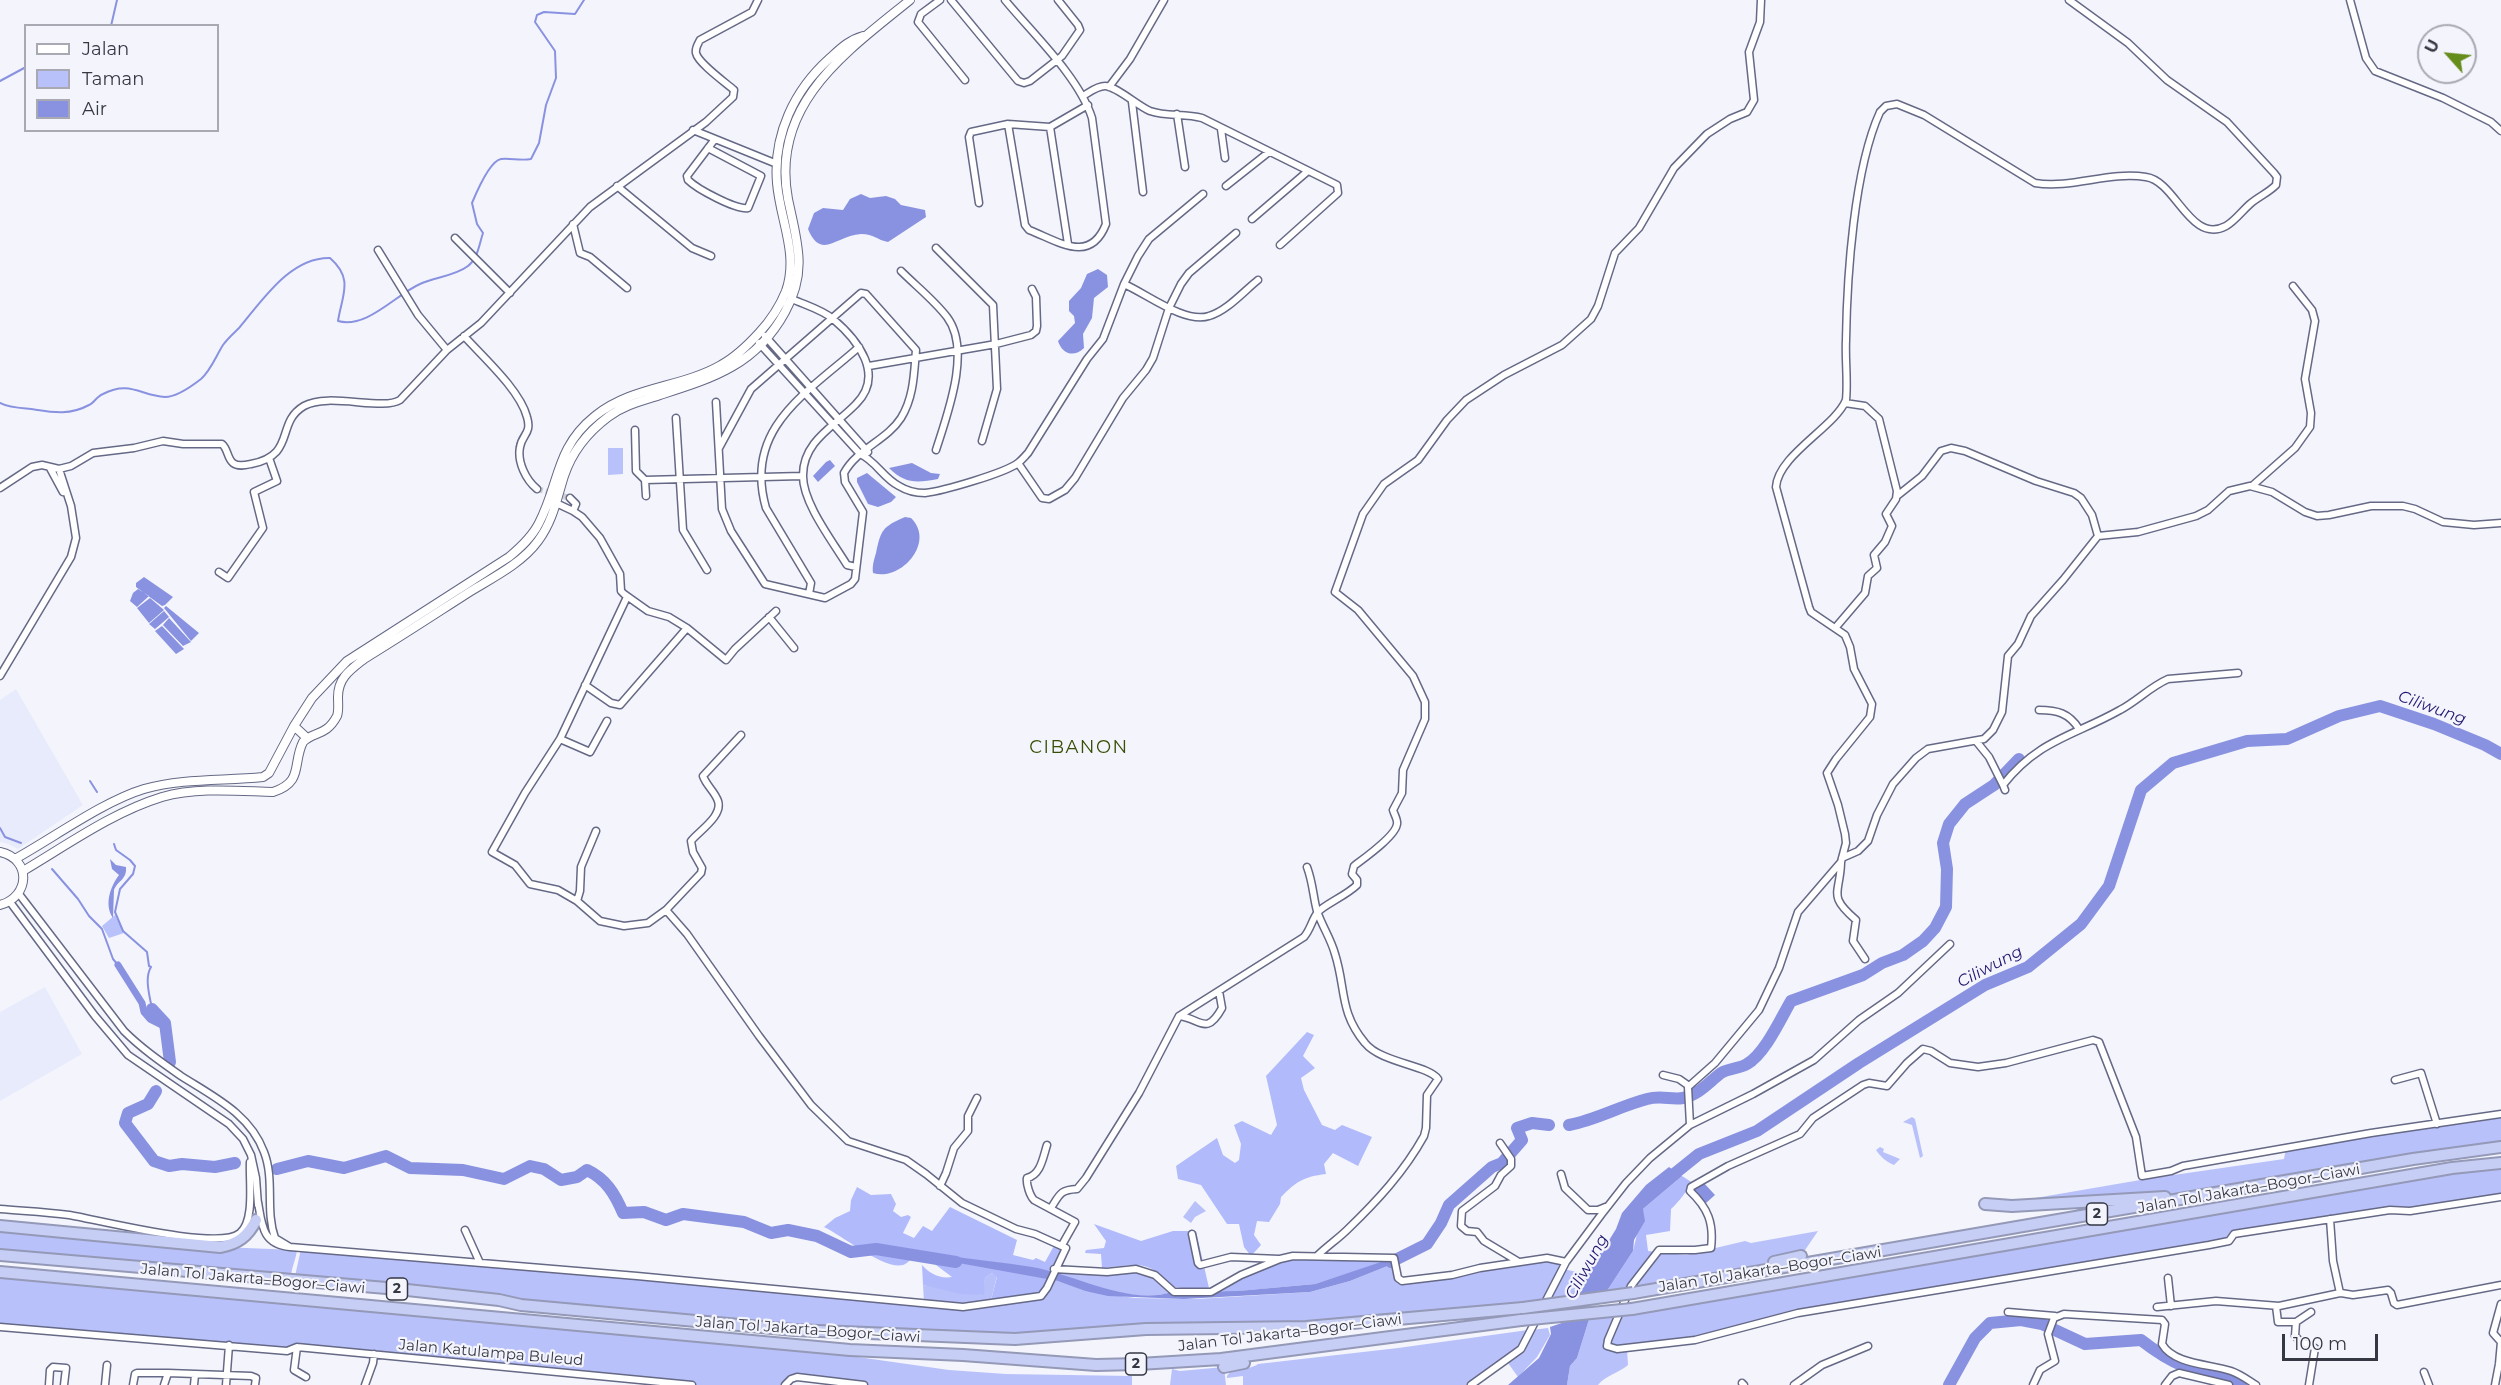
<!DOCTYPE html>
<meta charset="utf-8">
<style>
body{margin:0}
#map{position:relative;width:2501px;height:1385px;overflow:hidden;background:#f4f5fc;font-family:Montserrat,sans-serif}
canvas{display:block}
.legend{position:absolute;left:24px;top:24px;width:195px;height:108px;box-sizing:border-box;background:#f4f5fc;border:2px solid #a8a9b2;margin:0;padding:8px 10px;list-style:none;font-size:18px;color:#353743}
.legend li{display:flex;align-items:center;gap:12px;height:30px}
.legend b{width:30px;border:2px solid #a8a9b2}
.north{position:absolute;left:2417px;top:24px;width:60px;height:60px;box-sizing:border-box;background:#f4f5fc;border:2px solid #a8a9b2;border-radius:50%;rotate:297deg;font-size:16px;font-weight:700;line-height:24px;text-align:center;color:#353743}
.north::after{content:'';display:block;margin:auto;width:21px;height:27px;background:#658d1b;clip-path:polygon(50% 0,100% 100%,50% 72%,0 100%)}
.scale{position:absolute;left:2282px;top:1334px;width:96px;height:27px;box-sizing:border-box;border:3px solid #353743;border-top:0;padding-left:8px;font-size:18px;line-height:21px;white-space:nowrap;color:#353743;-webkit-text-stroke:4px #f4f5fc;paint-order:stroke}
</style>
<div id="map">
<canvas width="2501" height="1385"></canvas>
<ul class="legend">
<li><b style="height:8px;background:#fff"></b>Jalan</li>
<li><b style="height:16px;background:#b9c1fa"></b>Taman</li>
<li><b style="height:16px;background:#8992e0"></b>Air</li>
</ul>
<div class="north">U</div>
<div class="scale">100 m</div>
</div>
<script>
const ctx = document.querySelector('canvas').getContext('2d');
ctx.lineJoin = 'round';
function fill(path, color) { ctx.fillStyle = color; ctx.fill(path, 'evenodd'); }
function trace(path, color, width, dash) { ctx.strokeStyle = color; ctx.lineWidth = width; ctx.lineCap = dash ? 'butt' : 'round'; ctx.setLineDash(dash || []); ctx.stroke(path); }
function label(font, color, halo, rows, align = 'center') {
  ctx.font = font + ' Montserrat,sans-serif'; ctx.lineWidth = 4.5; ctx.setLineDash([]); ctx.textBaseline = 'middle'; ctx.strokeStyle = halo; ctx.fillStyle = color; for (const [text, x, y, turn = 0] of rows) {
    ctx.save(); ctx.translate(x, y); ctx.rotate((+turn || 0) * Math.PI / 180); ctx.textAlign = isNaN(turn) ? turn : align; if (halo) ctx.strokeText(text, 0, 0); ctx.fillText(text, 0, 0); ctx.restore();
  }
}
const built = new Path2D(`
 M16 689 83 805 18 849 8 844 0 842V700Z
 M45 987 82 1054 0 1101V1012Z`);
const green = new Path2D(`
 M608 448H623V474L608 475Z
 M115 915 124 933 109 938 102 926Z
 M2501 1114V1147L2194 1198 2018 1201 2146 1179 2284 1159 2286 1148Z
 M1912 1117 1915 1119 1923 1156 1920 1158 1912 1125 1903 1122Z
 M1880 1147 1884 1149 1883 1152 1900 1159 1894 1165C1886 1162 1880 1156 1876 1150Z
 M2501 1163V1197L2454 1204 2395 1209 2236 1234 2232 1238 1798 1313 1694 1340 1627 1349 1628 1365C1619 1373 1606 1375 1598 1385H1567L1570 1366 1577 1358 1591 1313Z
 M1195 1201 1206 1211 1195 1217 1191 1223 1183 1217Z
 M0 1226 220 1247 297 1250C296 1259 292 1266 291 1276L0 1255Z
 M1818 1231 1801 1256 1638 1292 1631 1286 1657 1252 1686 1255 1745 1241 1751 1243Z
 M301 1249 924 1303 923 1285 983 1295 985 1278 992 1273 997 1276 990 1304 1049 1279 1063 1282 1085 1291 1135 1298 1197 1299 1310 1292 1350 1281 1395 1263 1402 1281 1547 1258 1566 1262 1563 1269 1582 1273 1570 1301 1415 1319 1015 1339 794 1330 295 1276Z
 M1053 1266 1063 1270 1146 1271 1172 1292C1137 1304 1086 1284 1052 1272Z
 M0 1272 830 1353 949 1370 1006 1374 1132 1376V1385H864L797 1377 785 1385H682L297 1347 287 1351 0 1326Z
 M1548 1328 1550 1335 1537 1357 1518 1377 1508 1363 1527 1343 1532 1330Z
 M1528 1330 1513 1355 1475 1385H1243V1376L1227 1378V1376C1233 1366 1249 1371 1258 1364L1398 1348Z
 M1224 1367 1226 1385H1170L1172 1369 1180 1371Z`);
const forest = new Path2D(`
 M1307 1032 1314 1035 1303 1056 1315 1068 1301 1078 1304 1090 1322 1125 1335 1130 1342 1125 1372 1137 1358 1166 1333 1153 1324 1164 1326 1174C1303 1177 1297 1181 1281 1197L1280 1204 1269 1222 1257 1221 1254 1235 1261 1245 1251 1256 1244 1247 1239 1224H1227L1201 1185 1178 1179 1176 1166 1217 1138 1223 1155 1235 1163 1239 1160 1241 1144 1234 1125 1242 1121 1271 1135 1277 1125 1266 1076Z
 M1682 1176 1693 1183C1685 1192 1680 1201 1671 1209L1670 1231 1646 1235 1648 1251 1657 1252 1628 1293 1603 1297 1633 1251 1643 1209Z
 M857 1187 871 1195 891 1194 896 1204 893 1211 901 1217 908 1215 911 1217 903 1233 914 1238 923 1226 932 1231 950 1207 1017 1240 1013 1255 1033 1260 1036 1258 1045 1262 1055 1244 1063 1248 1065 1253 1053 1266 1041 1296 990 1304 997 1277 992 1273 985 1278 984 1295 961 1294 923 1285 922 1265C930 1274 940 1279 952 1277L932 1262 911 1259C909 1261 906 1264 903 1265 884 1270 843 1236 824 1227L835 1218 850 1211 851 1200Z
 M1094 1224 1141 1241 1173 1231H1196L1209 1288H1182L1169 1286C1149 1257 1133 1266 1102 1268L1101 1254 1085 1253 1086 1250 1104 1248 1106 1241Z
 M1280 1259H1393L1315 1284 1228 1292 1218 1290 1224 1283Z`);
const water = new Path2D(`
 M861 194 870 198 886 196 895 199 901 205 925 210 926 217 888 242C877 240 874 234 861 234 837 235 821 261 808 229L814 213 823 208 843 210 850 199Z
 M1098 269 1107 275 1108 287 1094 298 1092 318 1083 334 1084 348C1074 358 1062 354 1058 341L1075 323 1074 316 1069 311V301L1081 288 1087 274Z
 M830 460 835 466 818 482 813 476 826 462Z
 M912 463 931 473 940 474 938 479C917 483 905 484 889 468Z
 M867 473 896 497 891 502 878 507 868 504 857 482V478Z
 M905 517 911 518C936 542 901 582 873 573 872 566 874 560 876 553 881 530 882 527 905 517Z
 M144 577 173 597 165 605 162 606 136 587V583Z
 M138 589 149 596 137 607 130 601 133 593Z
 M150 598 164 610 149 623 137 608Z
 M166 606 199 633 191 641 164 608Z
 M164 611 169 617 155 629 149 624Z
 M169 618 191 642 183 646 163 625Z
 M162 626 184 649 176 654 155 631Z
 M110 859 116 865 126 867C127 880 118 880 114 890L113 918C104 905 110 887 119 875L112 869Z
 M1669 1167 1682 1176 1643 1209 1645 1221 1634 1240 1633 1251 1603 1297 1570 1301 1582 1273 1603 1250 1616 1229 1622 1213 1646 1185Z
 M1703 1182 1715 1195 1706 1203 1694 1190Z
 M944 1255C973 1260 1003 1262 1032 1267 1075 1274 1128 1306 1172 1292L1238 1291 1315 1284 1402 1255 1405 1259 1350 1281 1310 1292 1184 1299 1108 1296 1085 1291 1058 1281 942 1260Z
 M1591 1313 1577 1358 1570 1366 1567 1385H1508L1539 1358 1551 1334 1550 1327Z`);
const stream = new Path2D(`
 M111 26 117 0
 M0 81 26 67
 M0 403C10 408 20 408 31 409 51 412 69 416 89 405 94 403 97 396 103 394 130 380 141 396 165 397 176 397 192 386 201 379 211 370 216 356 223 345 228 338 234 333 239 328 262 301 290 257 330 258 354 279 342 295 338 321 367 329 395 295 420 284 435 277 455 276 468 266 478 258 479 245 483 233L477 224 472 203C477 191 490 161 501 159 511 158 521 161 531 159L539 143 546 105 556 78 555 51 535 22 537 15 544 12 575 14 584 0
 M90 781 97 792
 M0 828 5 837 21 843
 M114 844 116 850 130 860 135 866 133 874 120 889 115 912 123 931 147 952 149 966 151 967C144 978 150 997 152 1009
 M52 869 78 899 89 916 102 929 113 959 118 965`);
const canal = new Path2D(`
 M118 965 142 1003 144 1012 150 1019 166 1027`);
const river = new Path2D(`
 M152 1009 165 1023 170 1062
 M156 1091 148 1104 128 1113 125 1123 154 1161 169 1166 182 1164 215 1167 235 1163
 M1569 1125C1596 1120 1620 1106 1647 1099 1661 1095 1671 1100 1683 1098 1699 1095 1710 1081 1721 1073 1729 1068 1739 1069 1747 1064 1765 1054 1781 1018 1791 1001L1863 975 1882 963 1903 955 1923 941 1935 928 1946 907 1947 869 1943 843 1949 824 1965 804 1994 785 2019 759
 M277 1169 308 1161 344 1168 386 1156 410 1168 463 1170 504 1179 530 1166 544 1169 561 1180 577 1177 587 1170C606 1179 615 1194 623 1213L644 1212 666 1220 683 1214 744 1222 771 1233 788 1230 817 1236 851 1252 876 1249 956 1262
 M1663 1183 1699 1154 1757 1131 1859 1063 1985 985 2028 967 2081 924 2109 886 2141 790 2173 763 2247 741 2287 739 2339 716 2380 706 2434 724 2485 745 2501 754
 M1391 1262 1427 1244 1441 1223 1449 1205 1492 1167 1502 1163 1522 1140 1517 1128 1532 1123 1549 1125
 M1949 1385 1975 1338 1990 1323 2021 1320 2042 1324 2085 1344 2141 1340C2174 1366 2195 1372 2235 1381L2241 1385`);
const minorTunnel = new Path2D(`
 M537 489 570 498`);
const minor = new Path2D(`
 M940 0 921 14 918 22 965 80
 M951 0 1018 81 1024 83 1030 81 1062 56 1080 30 1078 25 1058 0
 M1005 0C1033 34 1079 77 1092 118L1106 224C1090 265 1058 241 1029 230L1025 225 1008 124
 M2350 0 2366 58 2375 71 2443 98 2491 122 2501 131
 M1109 87 1130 59 1164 0
 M1083 96C1090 92 1097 86 1105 86 1116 86 1138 106 1150 111 1167 117 1185 113 1202 118L1337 185 1338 193 1280 245
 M1132 102 1143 192
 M1177 114 1185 167
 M1050 127 1068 244
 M1221 129 1225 158
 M693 130 777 164
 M708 148 761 176 748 208C736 210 697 189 688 180L687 176 715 139
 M617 186 692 248 711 256
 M1226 186 1269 152
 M979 203 969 137 971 132 1008 124 1050 127 1088 105
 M1252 219 1308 171
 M573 224 580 253 590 257 627 288
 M455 238 510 293
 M936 248 993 305 997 389 982 441
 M378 250 418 315 447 350
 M901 271C916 286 934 300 947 317 972 350 947 415 936 450
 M1124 284C1147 294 1185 324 1209 316 1227 311 1244 291 1258 280
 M792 299C805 305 823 310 833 319 858 340 885 375 856 404 835 426 803 441 803 475 802 502 833 542 847 565L856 567
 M464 336C483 357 520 390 527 417 532 434 522 434 520 447 517 462 526 480 537 489
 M765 336 868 452
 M759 343 860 454C876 461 883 478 899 486 907 491 916 493 925 493 943 491 1005 473 1018 463 1022 460 1025 456 1028 453L1087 359 1103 339 1124 284 1138 256 1149 239 1203 194
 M869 366 996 344 1031 335 1036 331 1037 326 1036 297 1032 289
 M716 402 722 509 731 531 765 584 825 598 851 584 855 579 863 512 845 482 844 473C857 449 887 440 901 418 914 397 914 373 916 350L866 294 861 293 751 389 719 448
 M676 418 683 530 707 570
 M635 430 636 471 645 480
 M1018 463 1042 498 1049 499 1065 490 1075 478 1123 398 1146 370 1153 358 1169 308 1181 284 1189 273 1236 233
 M50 468 63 492
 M645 480 802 476
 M645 480 646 496
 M2252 486 2295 448 2310 427 2311 413 2305 379 2315 321 2312 310 2293 286
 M0 488 32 467 42 465 59 469 71 466 93 453 134 448 163 441 183 444H222C228 449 227 458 233 463 238 467 246 465 251 464 297 455 275 423 304 406 328 392 382 411 400 400L447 350 481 323 590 207 706 122 733 97 734 90C726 83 698 63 696 53 695 48 698 44 700 40L752 12 758 0
 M1897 496 1922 476 1941 451 1951 448 1965 451 2036 481 2074 493 2081 498 2092 515 2098 536
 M570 498 576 504 573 511 582 517 600 538 620 574 621 591 624 594 648 611 669 617 687 628
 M556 503 573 511
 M219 572 228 578 263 528 254 492 277 481 269 458
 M809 594 811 583 766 508C743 428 807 393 859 347
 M627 597 560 739 525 793 492 852 515 865 530 884 558 890 577 901 600 921 624 926 648 923 666 910 701 873 702 868 693 852 691 841C699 831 723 816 718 801 715 792 706 785 703 776L741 735
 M769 617 794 648
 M1836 627 1865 593 1868 576 1877 568 1874 555 1885 542 1892 526 1886 514 1896 499 1897 491 1879 419 1865 406 1845 403
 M0 676 71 557 76 538 71 506 59 469
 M585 685 611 703 620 705 687 628 726 660 735 649 776 611
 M2039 710C2057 710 2069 713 2079 729
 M560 739 590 752 607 721
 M1976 741 1989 757 2003 785
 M2005 790 2003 785C2038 740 2074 736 2120 710 2137 701 2150 687 2168 679L2238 673
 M1842 858 1858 851 1868 841 1877 815 1893 784 1916 758 1928 749 1984 739 1993 730 2002 712 2008 656 2018 644 2031 616 2063 580 2098 536 2138 532 2196 516 2208 510 2229 491 2250 486 2272 492 2305 512 2317 516 2329 515 2371 506H2403L2415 509 2443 522 2474 525 2501 523
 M1841 863C1840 894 1827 895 1856 920L1853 941 1865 959
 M1307 867C1313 883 1313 896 1317 911 1322 926 1331 939 1335 954 1346 988 1339 1012 1365 1043 1381 1063 1428 1065 1438 1079L1427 1095 1426 1128 1424 1136C1404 1172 1377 1201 1348 1229 1338 1239 1327 1246 1317 1256
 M19 894 124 1031C141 1048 161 1062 181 1076 214 1097 250 1114 264 1152 275 1180 265 1210 275 1238L290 1247C262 1244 262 1225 258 1202
 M577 901 580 891 581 867 596 831
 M10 902 95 1016 128 1055 229 1124 243 1139 251 1155 256 1178 258 1205
 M1179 1016C1200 1018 1206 1037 1222 1008L1219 991
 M1663 1075 1679 1079 1689 1086
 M2395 1080 2421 1073 2437 1124
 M2501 1114 2371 1133 2183 1166 2171 1171 2142 1176 2136 1137 2099 1042 2093 1040 2006 1063 1978 1067 1950 1063 1931 1051 1923 1049 1907 1063 1887 1086 1869 1083 1863 1085 1813 1118 1800 1134 1728 1166 1691 1187 1690 1191C1708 1208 1714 1223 1711 1248L1695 1250H1659L1631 1286 1608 1340 1607 1346 1617 1349 1695 1340 1798 1313 2209 1245 2229 1241 2234 1234 2240 1233 2390 1210 2410 1211 2501 1197
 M1690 1125 1753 1094 1814 1060 1859 1020 1898 993 1950 944
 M1500 1143 1511 1159V1166L1501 1175 1495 1186 1462 1211 1461 1226 1467 1231 1477 1232 1484 1241 1519 1262
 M1047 1145C1043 1157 1041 1175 1027 1178 1026 1184 1030 1196 1034 1200L1075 1222 1062 1245
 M1561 1174 1565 1188 1588 1210H1598L1608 1206
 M940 1186 946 1173 954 1148 968 1131V1116L977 1098
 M1051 1208C1060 1194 1060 1190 1077 1189L1086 1178 1139 1093 1179 1016 1304 937C1311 929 1312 919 1318 912 1324 905 1347 895 1357 885V880L1352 874 1354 866C1363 859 1396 836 1397 824 1398 820 1394 814 1393 810L1402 793 1403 770 1425 719V702L1413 676 1358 610 1335 592 1363 514 1384 484 1418 460 1447 420 1466 400 1504 375 1562 345 1591 319 1598 306 1615 253 1639 228 1674 168 1707 134 1730 119 1747 112 1754 100 1749 52 1760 22 1761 0
 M0 1209C23 1211 46 1212 69 1215 99 1220 219 1251 240 1233 255 1220 249 1182 250 1162
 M465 1230 480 1263
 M1192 1234 1198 1263 1200 1265 1231 1257 1279 1259
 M290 1247 637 1276 963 1307 1041 1296 1047 1288 1066 1248 1035 1234 1016 1229 962 1203 926 1174 906 1160 848 1141 811 1105 759 1036 687 934 666 910
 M1054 1269 1107 1272 1136 1269 1155 1275 1174 1292H1211L1241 1275 1280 1259 1293 1256 1394 1258 1398 1278 1402 1281 1452 1275 1480 1268 1547 1258 1566 1262
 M2168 1278 2171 1306
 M2341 1293 2353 1295 2388 1290 2391 1293 2394 1303 2397 1305 2501 1285
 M2276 1306 2278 1322H2296
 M2157 1307 2216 1301 2279 1306 2340 1293 2333 1261 2330 1219
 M2008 1312 2055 1316
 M0 1327 287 1351 297 1347 692 1385
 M297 1347 294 1370 306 1377
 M2424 1372 2429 1385
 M1742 1383 1744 1385
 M49 1385 50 1370 53 1367 66 1368 64 1385
 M105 1385 107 1365
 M133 1385 135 1374 137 1373H168
 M164 1385 168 1373 251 1376 256 1378 255 1385
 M194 1385 195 1375
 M226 1385 229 1345
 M365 1385 373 1363 374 1354
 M785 1385 791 1379 797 1377 864 1385
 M1471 1385 1521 1349 1566 1262 1601 1215 1626 1183 1650 1158 1690 1125 1688 1087 1715 1063 1759 1010 1779 968 1798 912 1841 862 1846 843 1845 834 1838 805 1827 773 1836 759 1870 717 1872 704 1854 669 1850 647 1845 635 1811 612 1809 607 1776 487C1778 455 1835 427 1846 400 1848 380 1845 360 1846 340 1847 276 1854 169 1880 112L1886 106 1897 104 1924 115 2035 183C2072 189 2109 171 2146 177 2176 181 2190 245 2226 226 2235 221 2242 211 2250 204 2258 197 2268 193 2276 185L2277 177 2274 173 2227 122 2167 80 2128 43 2069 0
 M1794 1385 1822 1365 1868 1346
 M2033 1385 2040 1370 2055 1361 2048 1334 2054 1318 2064 1314 2162 1320 2165 1324 2162 1344C2174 1365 2211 1364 2231 1371 2240 1374 2248 1380 2256 1385
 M2165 1385 2172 1376 2179 1373 2229 1385
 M2309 1385 2315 1348 2300 1341 2295 1336 2296 1322 2311 1312
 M2495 1385 2499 1364 2501 1342 2493 1333 2501 1304`);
const tertiary = new Path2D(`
 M294 726 307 738
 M0 852C32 859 30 897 0 905
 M15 859C53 838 104 801 144 789 183 778 223 781 263 777L269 773 294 726 312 698 347 661 509 557C521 547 532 537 539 523 560 483 555 448 595 416 632 386 681 388 721 365 736 357 748 345 759 333 770 321 780 306 786 291 799 254 780 220 777 183 773 135 794 90 830 58 841 48 849 40 863 36
 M23 871C67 845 113 812 162 797 198 787 237 791 273 792 304 782 292 764 303 742 313 731 326 737 337 716 339 711 338 703 338 697 338 678 350 670 364 659 400 637 435 614 471 591 494 577 522 563 538 541 553 521 557 498 564 476 572 452 588 432 608 417 624 405 642 401 660 395 713 378 756 365 785 312 808 271 797 242 788 199 770 104 846 52 910 0`);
const motorway = new Path2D(`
 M1985 1204 2012 1206 2165 1197
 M0 1226 220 1247C238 1244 248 1236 256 1220
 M0 1255 398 1289 499 1300 521 1305 794 1330 1015 1339 1146 1329 1306 1327 1523 1308
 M1774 1262 1801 1256
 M0 1272 850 1350 963 1355 1096 1365 1139 1364 1221 1359 1521 1320
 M1633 1293 2413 1159 2501 1147
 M1632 1309 2452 1168 2501 1163
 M1224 1367 1244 1363`);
const motorwayBridge = new Path2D(`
 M1523 1308 1633 1293
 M1521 1320 1632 1309`);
const shields = [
 [2097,1214,21],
 [397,1289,21],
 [1136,1364,21]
];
const shieldNames = [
 ["2",2097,1214],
 ["2",397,1289],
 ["2",1136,1364]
];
const streetNames = [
 ["Jalan Tol Jakarta–Bogor–Ciawi",2249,1189,-10],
 ["Jalan Tol Jakarta–Bogor–Ciawi",1770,1270,-9],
 ["Jalan Tol Jakarta–Bogor–Ciawi",253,1279,5],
 ["Jalan Tol Jakarta–Bogor–Ciawi",808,1330,4],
 ["Jalan Tol Jakarta–Bogor–Ciawi",1290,1333,-7],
 ["Jalan Katulampa Buleud",491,1353,5]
];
const waterNames = [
 ["Ciliwung",2432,708,20],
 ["Ciliwung",1990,967,-28],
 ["Ciliwung",1587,1267,-61]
];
const quarterNames = [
 ["CIBANON",1079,748]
];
fill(built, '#e8ebfb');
fill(green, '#b9c1fa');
fill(forest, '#b1bafb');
fill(water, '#8992e0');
trace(stream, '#8992e0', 2);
trace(canal, '#8992e0', 7);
trace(river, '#8992e0', 12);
trace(minorTunnel, '#cecfd7', 6, [6, 3]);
trace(minor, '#656985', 9);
trace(tertiary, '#656985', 10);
trace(motorway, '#9499b7', 14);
trace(minor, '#fff', 6);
trace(tertiary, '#fff', 8);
trace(motorway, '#c7cef5', 10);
trace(motorwayBridge, '#9499b7', 14, []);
trace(motorwayBridge, '#c7cef5', 10);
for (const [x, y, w] of shields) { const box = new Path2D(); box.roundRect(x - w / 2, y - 11, w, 22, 4.5); ctx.fillStyle = '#f4f5fc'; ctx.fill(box); trace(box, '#353743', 1.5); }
label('bold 14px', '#353743', null, shieldNames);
label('15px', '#353743', '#f4f5fc', streetNames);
label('italic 16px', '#211670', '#f4f5fc', waterNames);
ctx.letterSpacing = '1.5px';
label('18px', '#364f04', '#f4f5fc', quarterNames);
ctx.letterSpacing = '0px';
</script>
